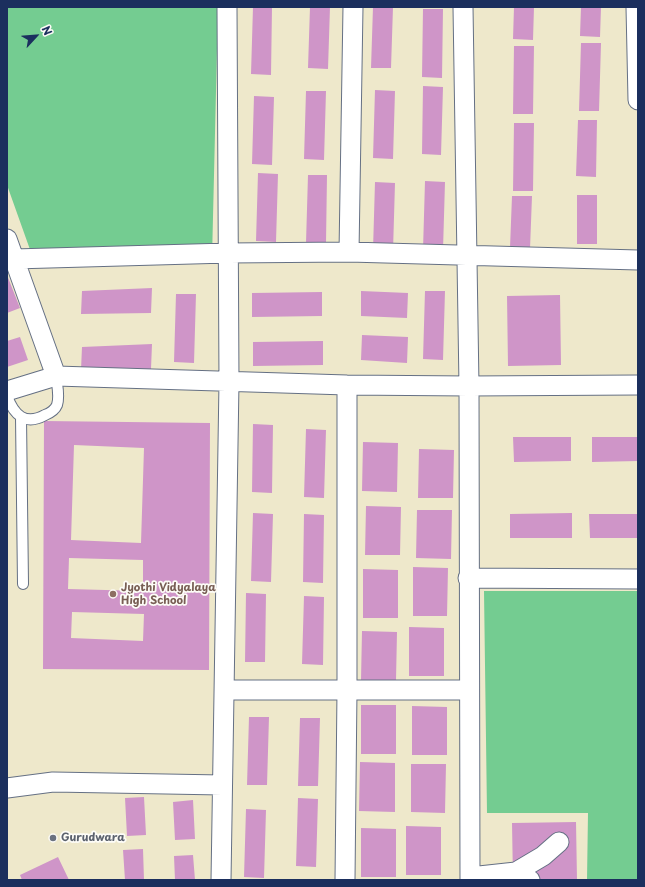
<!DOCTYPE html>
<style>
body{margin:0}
#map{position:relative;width:645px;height:887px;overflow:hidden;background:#eee8cb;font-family:"Playpen Sans",sans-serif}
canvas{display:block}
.frame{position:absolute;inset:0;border:8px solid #1b2f5e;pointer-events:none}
.north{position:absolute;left:16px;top:16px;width:40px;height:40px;-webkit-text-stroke:3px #fdfcf7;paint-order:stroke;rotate:64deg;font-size:11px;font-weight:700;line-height:16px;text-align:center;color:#1b2f5e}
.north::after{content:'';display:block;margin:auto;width:14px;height:18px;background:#1b2f5e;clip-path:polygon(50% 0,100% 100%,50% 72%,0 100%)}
</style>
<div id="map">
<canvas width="645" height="887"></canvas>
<div class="frame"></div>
<div class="north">N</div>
</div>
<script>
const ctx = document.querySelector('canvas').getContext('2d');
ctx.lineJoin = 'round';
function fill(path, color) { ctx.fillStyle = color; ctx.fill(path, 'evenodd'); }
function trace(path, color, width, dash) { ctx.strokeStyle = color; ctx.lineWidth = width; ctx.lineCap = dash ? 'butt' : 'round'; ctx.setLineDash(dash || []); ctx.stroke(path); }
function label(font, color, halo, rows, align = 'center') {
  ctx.font = font + ' "Playpen Sans",sans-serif'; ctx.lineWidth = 3.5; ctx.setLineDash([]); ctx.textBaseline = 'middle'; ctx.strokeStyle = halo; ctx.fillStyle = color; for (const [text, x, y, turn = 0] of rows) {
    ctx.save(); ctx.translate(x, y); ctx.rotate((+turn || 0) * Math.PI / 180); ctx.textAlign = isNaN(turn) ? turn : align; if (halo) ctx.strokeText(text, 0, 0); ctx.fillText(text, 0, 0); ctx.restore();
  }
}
const green = new Path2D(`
 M7 7H218L212 259 33 258 7 185Z
 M484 591H638V880H587L588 813H487Z`);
const building = new Path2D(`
 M253 7H272L271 75 251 74Z
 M310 7H330L328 69 308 68Z
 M373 7H393L391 68H371Z
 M514 7H534L533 40 513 39Z
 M581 7H601L600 37 580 36Z
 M423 9H443L442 78 422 77Z
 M581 43H601L599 111H579Z
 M514 46H534L533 114H513Z
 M423 86 443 87 441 155 422 154Z
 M375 90 395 91 393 159 373 158Z
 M306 91H326L324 160 304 159Z
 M254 96 274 97 272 165 252 164Z
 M578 120H597L596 177 576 176Z
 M514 123H534L533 191H513Z
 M258 173 278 174 276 242 256 241Z
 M308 175H327L326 243H306Z
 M425 181 445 182 443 250H423Z
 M375 182 395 183 393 251 373 250Z
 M577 195H597V244H577Z
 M512 196H532L530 249 510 248Z
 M7 275 20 308 7 313Z
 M152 288 151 313 81 314 82 291Z
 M361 291 408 293 407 318 361 316Z
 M425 291H445L443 360 423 359Z
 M322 292V316L252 317V293Z
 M176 294H196L194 363 174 362Z
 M560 295 561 365 508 366 507 296Z
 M362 335 408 337 407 363 361 360Z
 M20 337 28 360 7 367V341Z
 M323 341V365L253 366V342Z
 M152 344 151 369 81 370 82 347Z
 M44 421 210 423 209 670 43 669ZM74 445 144 448 141 543 71 540ZM69 558 143 560V591L68 589ZM72 612 144 614 143 641 71 638Z
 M253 424 273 425 272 493 252 492Z
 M306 429 326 430 324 498 304 497Z
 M513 437H571V461L514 462Z
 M592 437H638V461L592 462Z
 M363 442 398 443 397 492 362 491Z
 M419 449 454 450 453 498H418Z
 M366 506 401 507 400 555H365Z
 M417 510H452L451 559 416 558Z
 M253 513 273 514 271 582 251 581Z
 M572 513V538H510V514Z
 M304 514 324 515 323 583 303 582Z
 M589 514H638V538H590Z
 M413 567 448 568 447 616H413Z
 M363 569 398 570V618H363Z
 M246 593 266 594 265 662H245Z
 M304 596 324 597 323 665 302 664Z
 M409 627 444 628V676H409Z
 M362 631 397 632 396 680H361Z
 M361 705H396V754H361Z
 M412 706 447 707V755H412Z
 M249 717H269L267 785H247Z
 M300 718H320L318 786H298Z
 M360 762 395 763V812L359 811Z
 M411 764H446L445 813 411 812Z
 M144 797 146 835 127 836 125 798Z
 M298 798 318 799 316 867 296 866Z
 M193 800 195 839 175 840 173 802Z
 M246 809 266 810 264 878 244 877Z
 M576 822 577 880H513L512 823Z
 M406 826 441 827V875H406Z
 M361 828 396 829V877H361Z
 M143 849 144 880H125L123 850Z
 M193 855 195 880H175L174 856Z
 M58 857 69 880H22L20 875Z`);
const lane = new Path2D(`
 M7 396C14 415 25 426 45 415 50 413 55 410 57 405 60 396 57 385 56 376
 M21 417 23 584`);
const street = new Path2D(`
 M463 7 469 386 470 880
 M636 7 638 100
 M7 239 56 376
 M349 252 353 7
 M14 259 228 253 349 252 638 260
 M7 391 56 376 347 385 469 386 638 385
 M468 578 638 579
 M224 690H469
 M7 788 53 782 222 785
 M516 872 543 856 559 842
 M470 877 516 872 530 880
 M221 880 229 382 227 7
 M345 880 347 690V385`);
const markers = [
 [113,594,4,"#8d6e63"],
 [53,838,4,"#6b7280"]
];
const educationNames = [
 ["Jyothi Vidyalaya",121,588],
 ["High School",121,601]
];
const worshipNames = [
 ["Gurudwara",61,838]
];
fill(green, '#74cc91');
fill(building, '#cf95c8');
trace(lane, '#657084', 12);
trace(street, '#657084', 21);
trace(lane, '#fff', 10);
trace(street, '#fff', 19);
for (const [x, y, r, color] of markers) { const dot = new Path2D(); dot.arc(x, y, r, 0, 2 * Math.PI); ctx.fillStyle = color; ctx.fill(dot); trace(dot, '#fdfcf7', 1.5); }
label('bold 11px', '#785e54', '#fdfcf7', educationNames, 'left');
label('bold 11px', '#5b616d', '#fdfcf7', worshipNames, 'left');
</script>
